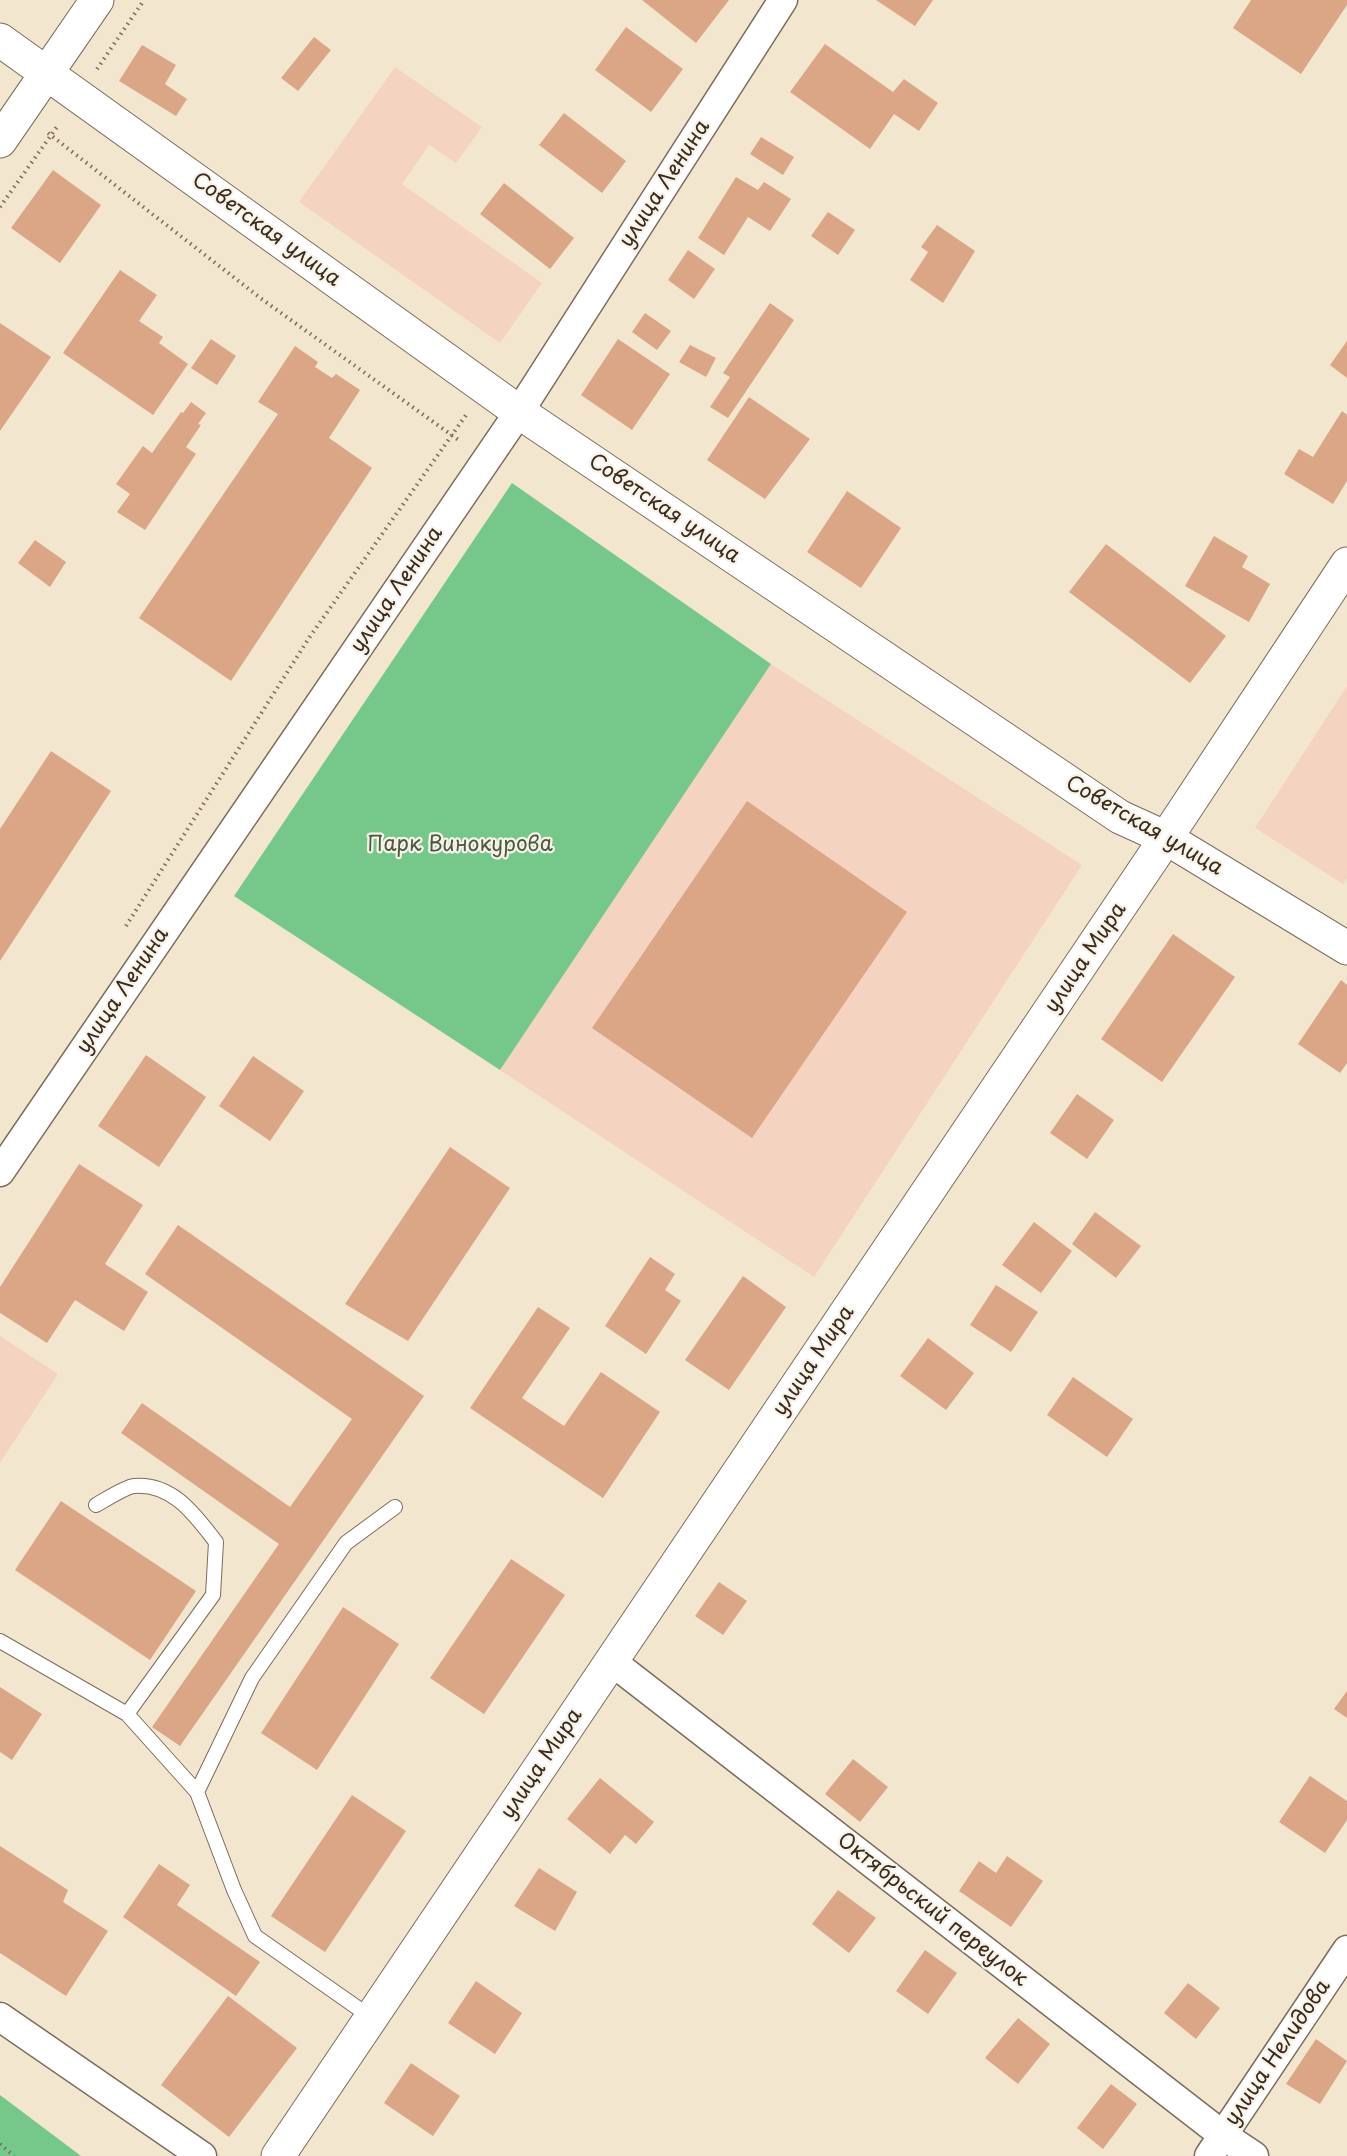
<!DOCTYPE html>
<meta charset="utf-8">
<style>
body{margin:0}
canvas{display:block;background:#f3e6cf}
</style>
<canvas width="1347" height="2156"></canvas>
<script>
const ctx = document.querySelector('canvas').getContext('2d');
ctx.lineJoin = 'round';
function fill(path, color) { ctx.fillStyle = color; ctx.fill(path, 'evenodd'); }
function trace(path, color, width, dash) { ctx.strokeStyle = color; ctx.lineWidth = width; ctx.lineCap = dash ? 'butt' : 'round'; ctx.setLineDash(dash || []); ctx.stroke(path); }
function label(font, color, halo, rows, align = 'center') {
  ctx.font = font + ' "Playpen Sans",sans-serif'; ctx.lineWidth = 4.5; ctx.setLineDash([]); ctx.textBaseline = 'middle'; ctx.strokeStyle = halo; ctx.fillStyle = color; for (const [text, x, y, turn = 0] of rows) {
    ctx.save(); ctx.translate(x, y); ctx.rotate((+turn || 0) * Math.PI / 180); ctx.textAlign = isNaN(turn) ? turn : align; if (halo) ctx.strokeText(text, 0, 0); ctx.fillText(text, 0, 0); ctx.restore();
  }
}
const built = new Path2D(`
 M395 67 482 127 456 163 429 145 402 184 542 283 500 343 299 202Z
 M771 664 1082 865 814 1277 500 1070Z
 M1347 686V878L1343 884 1255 828Z
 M0 1336 58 1374 0 1463Z`);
const green = new Path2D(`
 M512 483 771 664 500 1070 234 896Z
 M0 2095 81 2156H0Z`);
const building = new Path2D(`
 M642 0H729L696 43Z
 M876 0H933L915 26Z
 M1251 0H1347V5L1301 74 1233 28Z
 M626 27 683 69 651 112 595 70Z
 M314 37 331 50 298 91 281 78Z
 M825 44 893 92 904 79 938 103 919 131 894 114 870 149 790 92Z
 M142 45 176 65 165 84 187 99 176 116 119 81Z
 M564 113 626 161 602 193 539 145Z
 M761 137 794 157 783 175 750 154Z
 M53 170 101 205 60 263 11 228Z
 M736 177 758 190 764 182 791 199 770 231 748 217 724 255 698 238Z
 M504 183 574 238 550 269 480 214Z
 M828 212 855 230 838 255 811 236Z
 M937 225 975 251 943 303 910 280 928 252 921 247Z
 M688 250 715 269 694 299 668 280Z
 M120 270 157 295 139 321 163 337 159 343 188 364 153 415 63 353Z
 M770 303 794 320 728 418 710 407 730 377 723 373Z
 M645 313 671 331 657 350 632 332Z
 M0 323 51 357 0 431Z
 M211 339 236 356 217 385 191 368Z
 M618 339 670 374 632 430 581 395Z
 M1347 341V378L1330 365Z
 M690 345 716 358 706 377 679 362Z
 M295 346 318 362 315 367 332 378 336 374 360 390 329 438 372 468 231 681 139 618 278 414 258 402Z
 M749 397 810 439 765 499 707 460Z
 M191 402 206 413 198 424 201 425 186 447 196 454 145 530 117 512 130 494 116 484 143 446 152 453 181 412 183 413Z
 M1342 411 1347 415V481L1333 504 1284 474 1299 449 1313 457Z
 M847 491 901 528 861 588 807 552Z
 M1214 536 1248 556 1242 567 1270 584 1249 622 1185 586Z
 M35 540 66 562 50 587 18 563Z
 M1106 544 1226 636 1190 683 1069 592Z
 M51 751 111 791 0 961V829Z
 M747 801 907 912 752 1138 592 1028Z
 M1173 934 1235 977 1162 1082 1101 1039Z
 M1341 980 1347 985V1063L1340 1073 1298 1044Z
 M146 1055 206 1097 159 1167 98 1126Z
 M253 1056 304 1091 270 1141 219 1106Z
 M1077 1094 1114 1120 1087 1159 1050 1133Z
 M450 1147 510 1188 408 1341 345 1304Z
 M79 1164 143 1205 105 1264 148 1292 124 1331 75 1300 47 1343 0 1313V1287Z
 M1095 1212 1141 1246 1116 1278 1072 1244Z
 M1034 1222 1072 1251 1041 1293 1002 1265Z
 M178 1225 424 1396 180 1746 152 1727 279 1544 121 1433 142 1403 290 1507 352 1419 145 1274Z
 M650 1257 675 1274 665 1290 681 1301 646 1354 605 1326Z
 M743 1276 786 1307 729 1390 685 1360Z
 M996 1285 1038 1312 1011 1352 970 1325Z
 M538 1307 570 1328 522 1398 564 1426 601 1372 660 1412 603 1498 470 1408Z
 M928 1338 974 1373 946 1410 900 1376Z
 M1073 1377 1133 1419 1107 1457 1047 1415Z
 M61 1501 196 1591 150 1660 15 1570Z
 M511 1559 565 1595 484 1714 430 1678Z
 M719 1582 747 1601 723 1635 695 1616Z
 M343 1607 399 1644 317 1770 261 1733Z
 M0 1687 42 1714 12 1760 0 1752Z
 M1347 1691V1718L1334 1709Z
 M853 1759 888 1787 860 1822 825 1794Z
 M1310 1776 1347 1801V1820L1325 1853 1279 1822Z
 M600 1778 654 1822 636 1844 625 1835 610 1854 567 1819Z
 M352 1795 406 1831 325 1952 271 1916Z
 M0 1846 68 1890 63 1902 108 1931 66 1996 0 1953Z
 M1007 1856 1043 1881 1011 1927 959 1891 979 1861 996 1873Z
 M159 1864 190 1885 177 1905 260 1962 236 1996 123 1917Z
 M539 1868 577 1892 555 1931 514 1906Z
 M838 1890 876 1918 849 1953 812 1924Z
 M925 1950 957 1973 928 2014 896 1991Z
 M476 1981 522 2013 495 2054 448 2023Z
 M1188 1983 1220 2008 1196 2039 1164 2013Z
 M228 1996 297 2048 229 2137 161 2085Z
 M1018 2018 1050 2044 1018 2084 985 2058Z
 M1316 2039 1347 2061 1320 2104 1286 2084Z
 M411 2063 460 2096 433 2136 384 2103Z
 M1111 2084 1137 2104 1103 2149 1077 2128Z`);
const path = new Path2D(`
 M97 69 144 0
 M48 133 263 300 460 441
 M0 207 59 124
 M126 926 309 638 466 415
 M0 2144 14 2156`);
const lane = new Path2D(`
 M96 1505C105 1500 125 1487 134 1486 173 1483 195 1515 216 1542L213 1595 127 1714
 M0 1641 127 1714 197 1792 234 1890 255 1936 372 2018
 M197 1792 252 1678 346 1543 395 1507`);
const street = new Path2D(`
 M0 1172 519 412 783 0
 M611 1661 1224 2136 1254 2156
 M0 2017 202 2156
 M1209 2156 1347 1950`);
const secondary = new Path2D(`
 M0 40 519 412 1120 817 1166 838 1347 948
 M0 141 97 0
 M278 2156 1166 838 1347 564`);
const streetNames = [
 ["улица Ленина",665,184,-57],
 ["Советская улица",266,230,36],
 ["Советская улица",664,509,34],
 ["улица Ленина",397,590,-56],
 ["Советская улица",1144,826,30],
 ["улица Мира",1086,958,-56],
 ["улица Ленина",123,991,-56],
 ["улица Мира",814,1361,-56],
 ["улица Мира",542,1764,-56],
 ["Октябрьский переулок",932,1910,38],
 ["улица Нелидова",1278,2053,-56]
];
const parkNames = [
 ["Парк Винокурова",460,845]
];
fill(built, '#f4d3c0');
fill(green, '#75c88a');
fill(building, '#daa686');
trace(lane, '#7b6c5c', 16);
trace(street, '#7b6c5c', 31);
trace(secondary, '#7b6c5c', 35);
trace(path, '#7b6c5c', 4, [1.5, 4.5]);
trace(lane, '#fff', 14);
trace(street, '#fff', 28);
trace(secondary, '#fff', 33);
label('21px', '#3b2a1e', '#f7f3e8', streetNames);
label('21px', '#4c593e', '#f7f3e8', parkNames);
</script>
